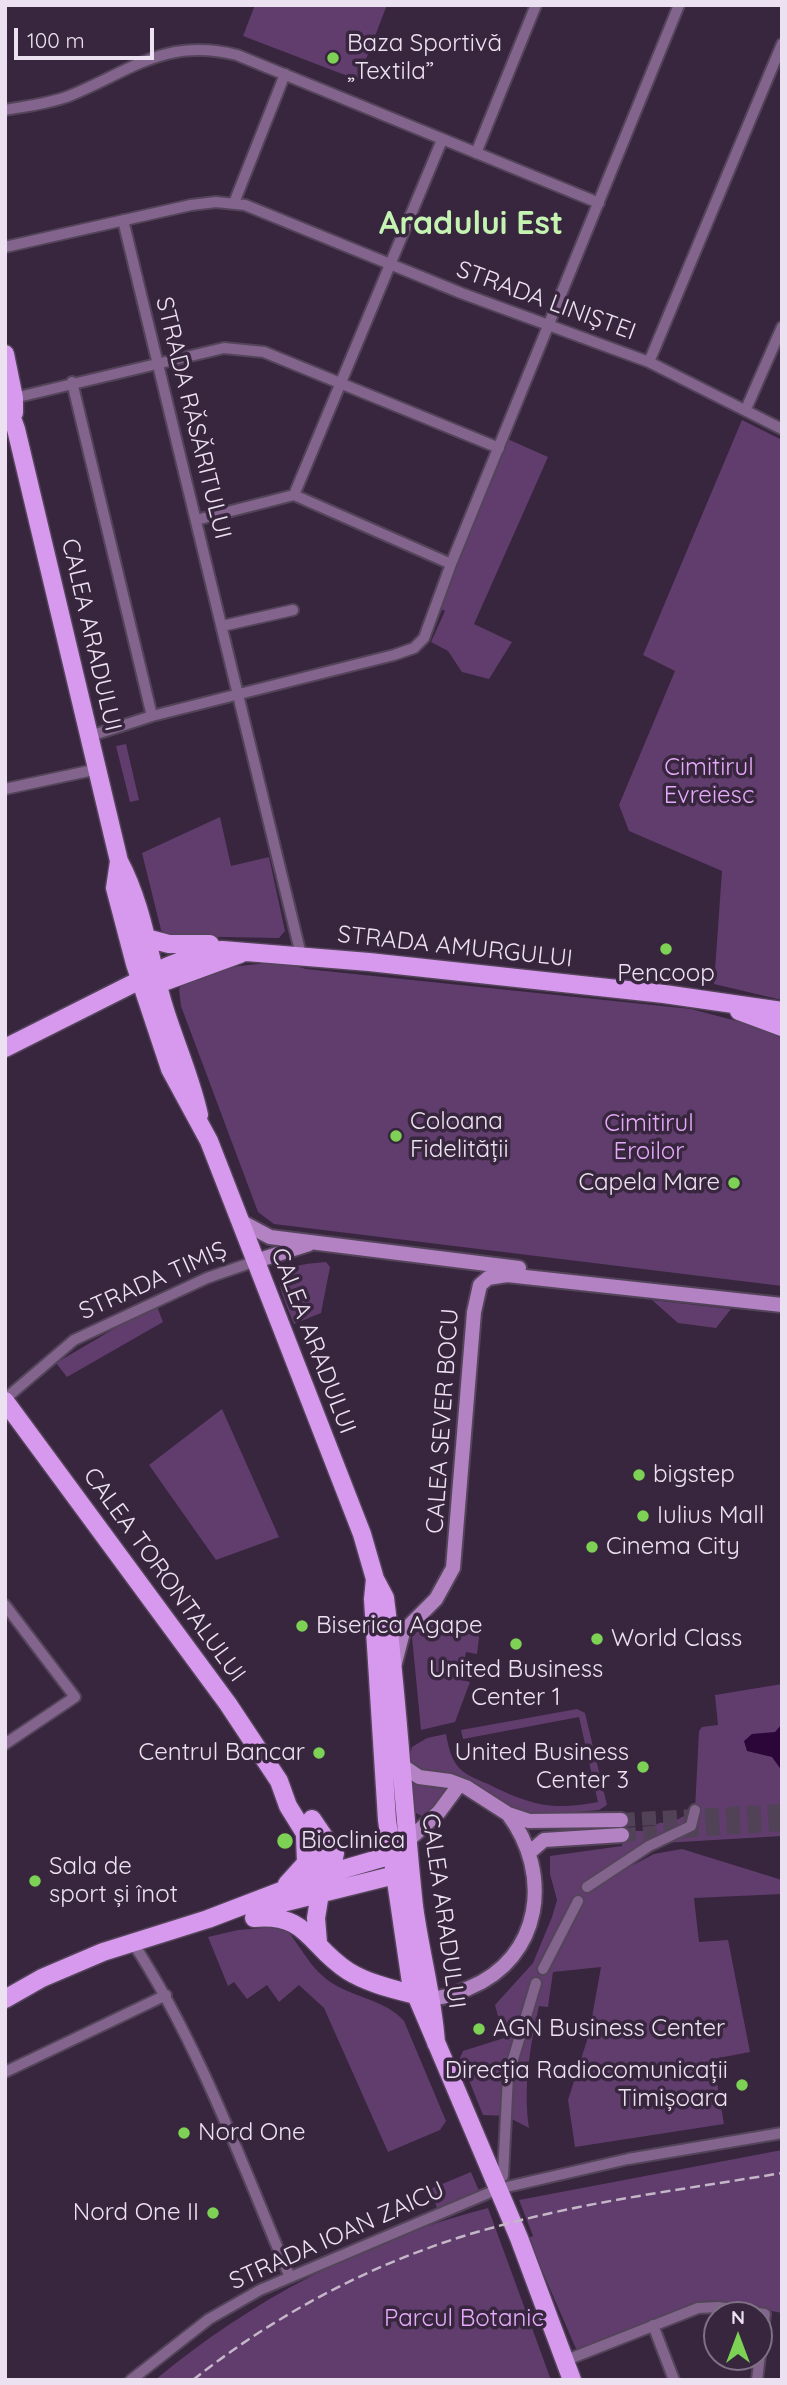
<!DOCTYPE html>
<meta charset="utf-8">
<style>
body{margin:0}
#map{position:relative;width:787px;height:2385px;overflow:hidden;background:#37263d;font-family:Quicksand,sans-serif}
canvas{display:block}
.frame{position:absolute;inset:0;border:7px solid #ece1f0;pointer-events:none}
.north{position:absolute;left:703px;top:2301px;width:70px;height:70px;box-sizing:border-box;background:#37263d;border:2px solid #7f7185;border-radius:50%;rotate:0deg;font-size:19px;font-weight:700;line-height:28px;text-align:center;color:#ece1f0}
.north::after{content:'';display:block;margin:auto;width:24px;height:32px;background:#7dd154;clip-path:polygon(50% 0,100% 100%,50% 72%,0 100%)}
.scale{position:absolute;left:14px;top:28px;width:140px;height:32px;box-sizing:border-box;border:4px solid #ece1f0;border-top:0;padding-left:9px;font-size:21px;line-height:24px;white-space:nowrap;color:#ece1f0;-webkit-text-stroke:5px #37263d;paint-order:stroke}
</style>
<div id="map">
<canvas width="787" height="2385"></canvas>
<div class="frame"></div>
<div class="north">N</div>
<div class="scale">100 m</div>
</div>
<script>
const ctx = document.querySelector('canvas').getContext('2d');
ctx.lineJoin = 'round';
function fill(path, color) { ctx.fillStyle = color; ctx.fill(path, 'evenodd'); }
function trace(path, color, width, dash) { ctx.strokeStyle = color; ctx.lineWidth = width; ctx.lineCap = dash ? 'butt' : 'round'; ctx.setLineDash(dash || []); ctx.stroke(path); }
function label(font, color, halo, rows, align = 'center') {
  ctx.font = font + ' Quicksand,sans-serif'; ctx.lineWidth = 7; ctx.setLineDash([]); ctx.textBaseline = 'middle'; ctx.strokeStyle = halo; ctx.fillStyle = color; for (const [text, x, y, turn = 0] of rows) {
    ctx.save(); ctx.translate(x, y); ctx.rotate((+turn || 0) * Math.PI / 180); ctx.textAlign = isNaN(turn) ? turn : align; if (halo) ctx.strokeText(text, 0, 0); ctx.fillText(text, 0, 0); ctx.restore();
  }
}
const green = new Path2D(`
 M255 5H387L358 80 243 36Z
 M742 420 782 440V1000L714 984 722 871 629 831 619 805 675 671 643 655Z
 M503 437 548 457 474 624 512 642 489 679 462 672 448 651 431 642 445 611 435 606Z
 M126 744 139 800 130 802 116 746Z
 M220 817 231 866 269 857 285 931 279 938 169 936 161 930 142 853Z
 M285 963 306 969 691 1009 782 1033V1286L274 1224 258 1212 181 1006 179 989C193 967 260 963 285 963Z
 M326 1262 330 1267 321 1313 294 1324C275 1275 266 1267 326 1262Z
 M652 1300 731 1309 716 1328 678 1323Z
 M156 1304 163 1322 67 1377 56 1363Z
 M222 1409 279 1537 216 1560 149 1465Z
 M432 1617 475 1630 479 1637 477 1654 466 1652 461 1680 470 1682 455 1722 421 1730 412 1637Z
 M782 1684V1836L663 1843 635 1861 633 1865 654 1854 682 1849 782 1880V1894L694 1898 699 1942 728 1940 750 2052 713 2059 724 2124 575 2147 568 2100 589 2034 601 1967 553 1972 548 2007 539 2006C530 2047 523 2087 529 2128L506 2116 483 2115 460 2058 463 2051 504 2038 495 2005 533 1963 552 1917 557 1900 550 1874V1856L622 1846 621 1825 636 1831H646L659 1823 673 1822 695 1810 699 1731 702 1727 718 1725 715 1695Z
 M577 1709 585 1713 607 1805 599 1810 534 1816 414 1769 409 1760 412 1747 427 1738 446 1734C448 1744 450 1755 456 1764 462 1774 478 1780 488 1784 531 1805 551 1811 598 1802L579 1717 463 1739 461 1730Z
 M410 1779 444 1785 446 1789 432 1812 424 1817 414 1812Z
 M275 1927 285 1928C301 1946 310 1969 332 1983 355 1998 386 2000 404 2021L446 2121 440 2130 388 2152 324 2008 299 1985 279 2002 267 1985 247 1999 234 1982 228 1986 208 1937 238 1930Z
 M782 2150V2313L721 2301 701 2302 577 2351 528 2238 533 2236 519 2200Z
 M471 2172 479 2191 437 2208 430 2189Z
 M488 2208 551 2380H155C251 2300 367 2239 488 2208Z`);
const water = new Path2D(`
 M782 1724V1771L772 1757 747 1751 744 1741 752 1734 775 1732Z`);
const secondaryTunnel = new Path2D(`
 M621 1820 782 1811
 M622 1835 782 1824`);
const street = new Path2D(`
 M5 110C27 106 48 104 69 96 131 71 165 37 237 55L599 203
 M476 153 536 5
 M234 203 285 74
 M123 220 301 955
 M5 247 191 205 216 202 245 205 461 293 649 362 782 429
 M649 362 782 44
 M72 382 152 716
 M14 398 224 348 264 352 499 448
 M746 409 782 327
 M294 495 442 140
 M294 495 451 564
 M196 520 294 495
 M222 626 293 610
 M90 736 152 716 394 655 414 648 424 638 451 564 679 5
 M5 789 98 769
 M5 1399 74 1340 207 1278 256 1261
 M5 1605 75 1697 5 1744
 M587 1887 649 1846 691 1826 695 1810
 M133 1943C200 2046 241 2162 289 2275
 M543 1969 578 1901
 M5 2072 166 1995
 M503 2176 508 2076 536 1983
 M653 2325 674 2380
 M564 2361 698 2308 718 2307 765 2314 757 2380
 M131 2380 209 2319 260 2290 498 2189 628 2159 782 2133`);
const secondary = new Path2D(`
 M240 1221 270 1237 519 1268
 M256 1261 309 1244
 M395 1663 403 1632 436 1599 453 1568 474 1312 480 1285 488 1278 507 1275 782 1305
 M400 1764 419 1777 450 1781 466 1787 508 1814 529 1821 621 1820
 M401 1847 439 1812 459 1785
 M530 1852 544 1840 622 1835
 M423 1997C440 2000 453 1995 469 1988 542 1958 553 1874 508 1814`);
const primary = new Path2D(`
 M5 354 14 398V413
 M5 399 16 429 119 861C143 906 149 958 164 1007 175 1043 191 1078 199 1115
 M119 861 115 888 135 964 170 1069 209 1141 362 1534 375 1579 385 1598C398 1700 403 1803 414 1906 420 1952 433 1997 436 2043
 M146 938 169 944H210
 M147 988 240 954
 M739 1011 782 1027
 M5 1048 168 966 206 951 222 950 369 962 664 994 782 1011
 M5 1401 228 1704 279 1781 288 1806 319 1856 323 1875 316 1918 318 1943
 M375 1579 373 1599 387 1820 411 1983 519 2238 572 2380
 M312 1819 335 1853 329 1882
 M287 1884 306 1863 305 1836
 M254 1910 395 1875 406 1869
 M254 1918C308 1913 309 1946 348 1971 367 1983 393 1989 415 1995
 M5 1999 42 1978 103 1952 208 1919 323 1875 392 1855 403 1857`);
const rail = new Path2D(`
 M193 2380C281 2310 386 2256 495 2227 588 2201 686 2189 782 2173`);
const markers = [
 [333,58,7,"#7dd154"],
 [666,949,7,"#7dd154"],
 [396,1136,7,"#7dd154"],
 [734,1183,7,"#7dd154"],
 [639,1475,7,"#7dd154"],
 [643,1516,7,"#7dd154"],
 [592,1547,7,"#7dd154"],
 [302,1626,7,"#7dd154"],
 [597,1639,7,"#7dd154"],
 [516,1644,7,"#7dd154"],
 [319,1753,7,"#7dd154"],
 [643,1767,7,"#7dd154"],
 [285,1841,9,"#7dd154"],
 [35,1881,7,"#7dd154"],
 [479,2029,7,"#7dd154"],
 [742,2085,7,"#7dd154"],
 [184,2133,7,"#7dd154"],
 [213,2213,7,"#7dd154"]
];
const poiNames = [
 ["Baza Sportivă",347,44],
 ["„Textila”",347,72],
 ["Pencoop",666,974,"center"],
 ["Coloana",410,1122],
 ["Fidelității",410,1150],
 ["Capela Mare",720,1183,"right"],
 ["bigstep",653,1475],
 ["Iulius Mall",657,1516],
 ["Cinema City",606,1547],
 ["Biserica Agape",316,1626],
 ["World Class",611,1639],
 ["United Business",516,1670,"center"],
 ["Center 1",516,1698,"center"],
 ["Centrul Bancar",305,1753,"right"],
 ["United Business",629,1753,"right"],
 ["Center 3",629,1781,"right"],
 ["Bioclinica",301,1841],
 ["Sala de",49,1867],
 ["sport și înot",49,1895],
 ["AGN Business Center",493,2029],
 ["Direcția Radiocomunicații",728,2071,"right"],
 ["Timișoara",728,2099,"right"],
 ["Nord One",198,2133],
 ["Nord One II",199,2213,"right"]
];
const streetNames = [
 ["STRADA LINIȘTEI",546,301,20],
 ["STRADA RĂSĂRITULUI",193,418,76],
 ["CALEA ARADULUI",91,635,77],
 ["STRADA AMURGULUI",455,947,6],
 ["STRADA TIMIȘ",153,1281,-24],
 ["CALEA ARADULUI",313,1341,69],
 ["CALEA SEVER BOCU",443,1421,-86],
 ["CALEA TORONTALULUI",164,1575,54],
 ["CALEA ARADULUI",443,1911,82],
 ["STRADA IOAN ZAICU",337,2236,-24]
];
const parkNames = [
 ["Cimitirul",709,768],
 ["Evreiesc",709,796],
 ["Cimitirul",649,1124],
 ["Eroilor",649,1152],
 ["Parcul Botanic",464,2319]
];
const districtNames = [
 ["Aradului Est",471,224]
];
fill(green, '#613d6e');
fill(water, '#2c0539');
trace(secondaryTunnel, '#524258', 14, [14, 7]);
trace(street, '#54445a', 14);
trace(secondary, '#54445a', 18);
trace(primary, '#54445a', 21);
trace(street, '#82648d', 10);
trace(secondary, '#b282c3', 14);
trace(primary, '#d799ed', 18);
trace(rail, '#c4b7c8', 2.5, [10, 5]);
for (const [x, y, r, color] of markers) { const dot = new Path2D(); dot.arc(x, y, r, 0, 2 * Math.PI); ctx.fillStyle = color; ctx.fill(dot); trace(dot, '#37263d', 2.5); }
label('24px', '#ece1f0', '#37263d', poiNames, 'left');
label('24px', '#ece1f0', '#37263d', streetNames);
label('24px', '#e6aafb', '#37263d', parkNames);
label('bold 32px', '#c5f4b2', '#37263d', districtNames);
</script>
